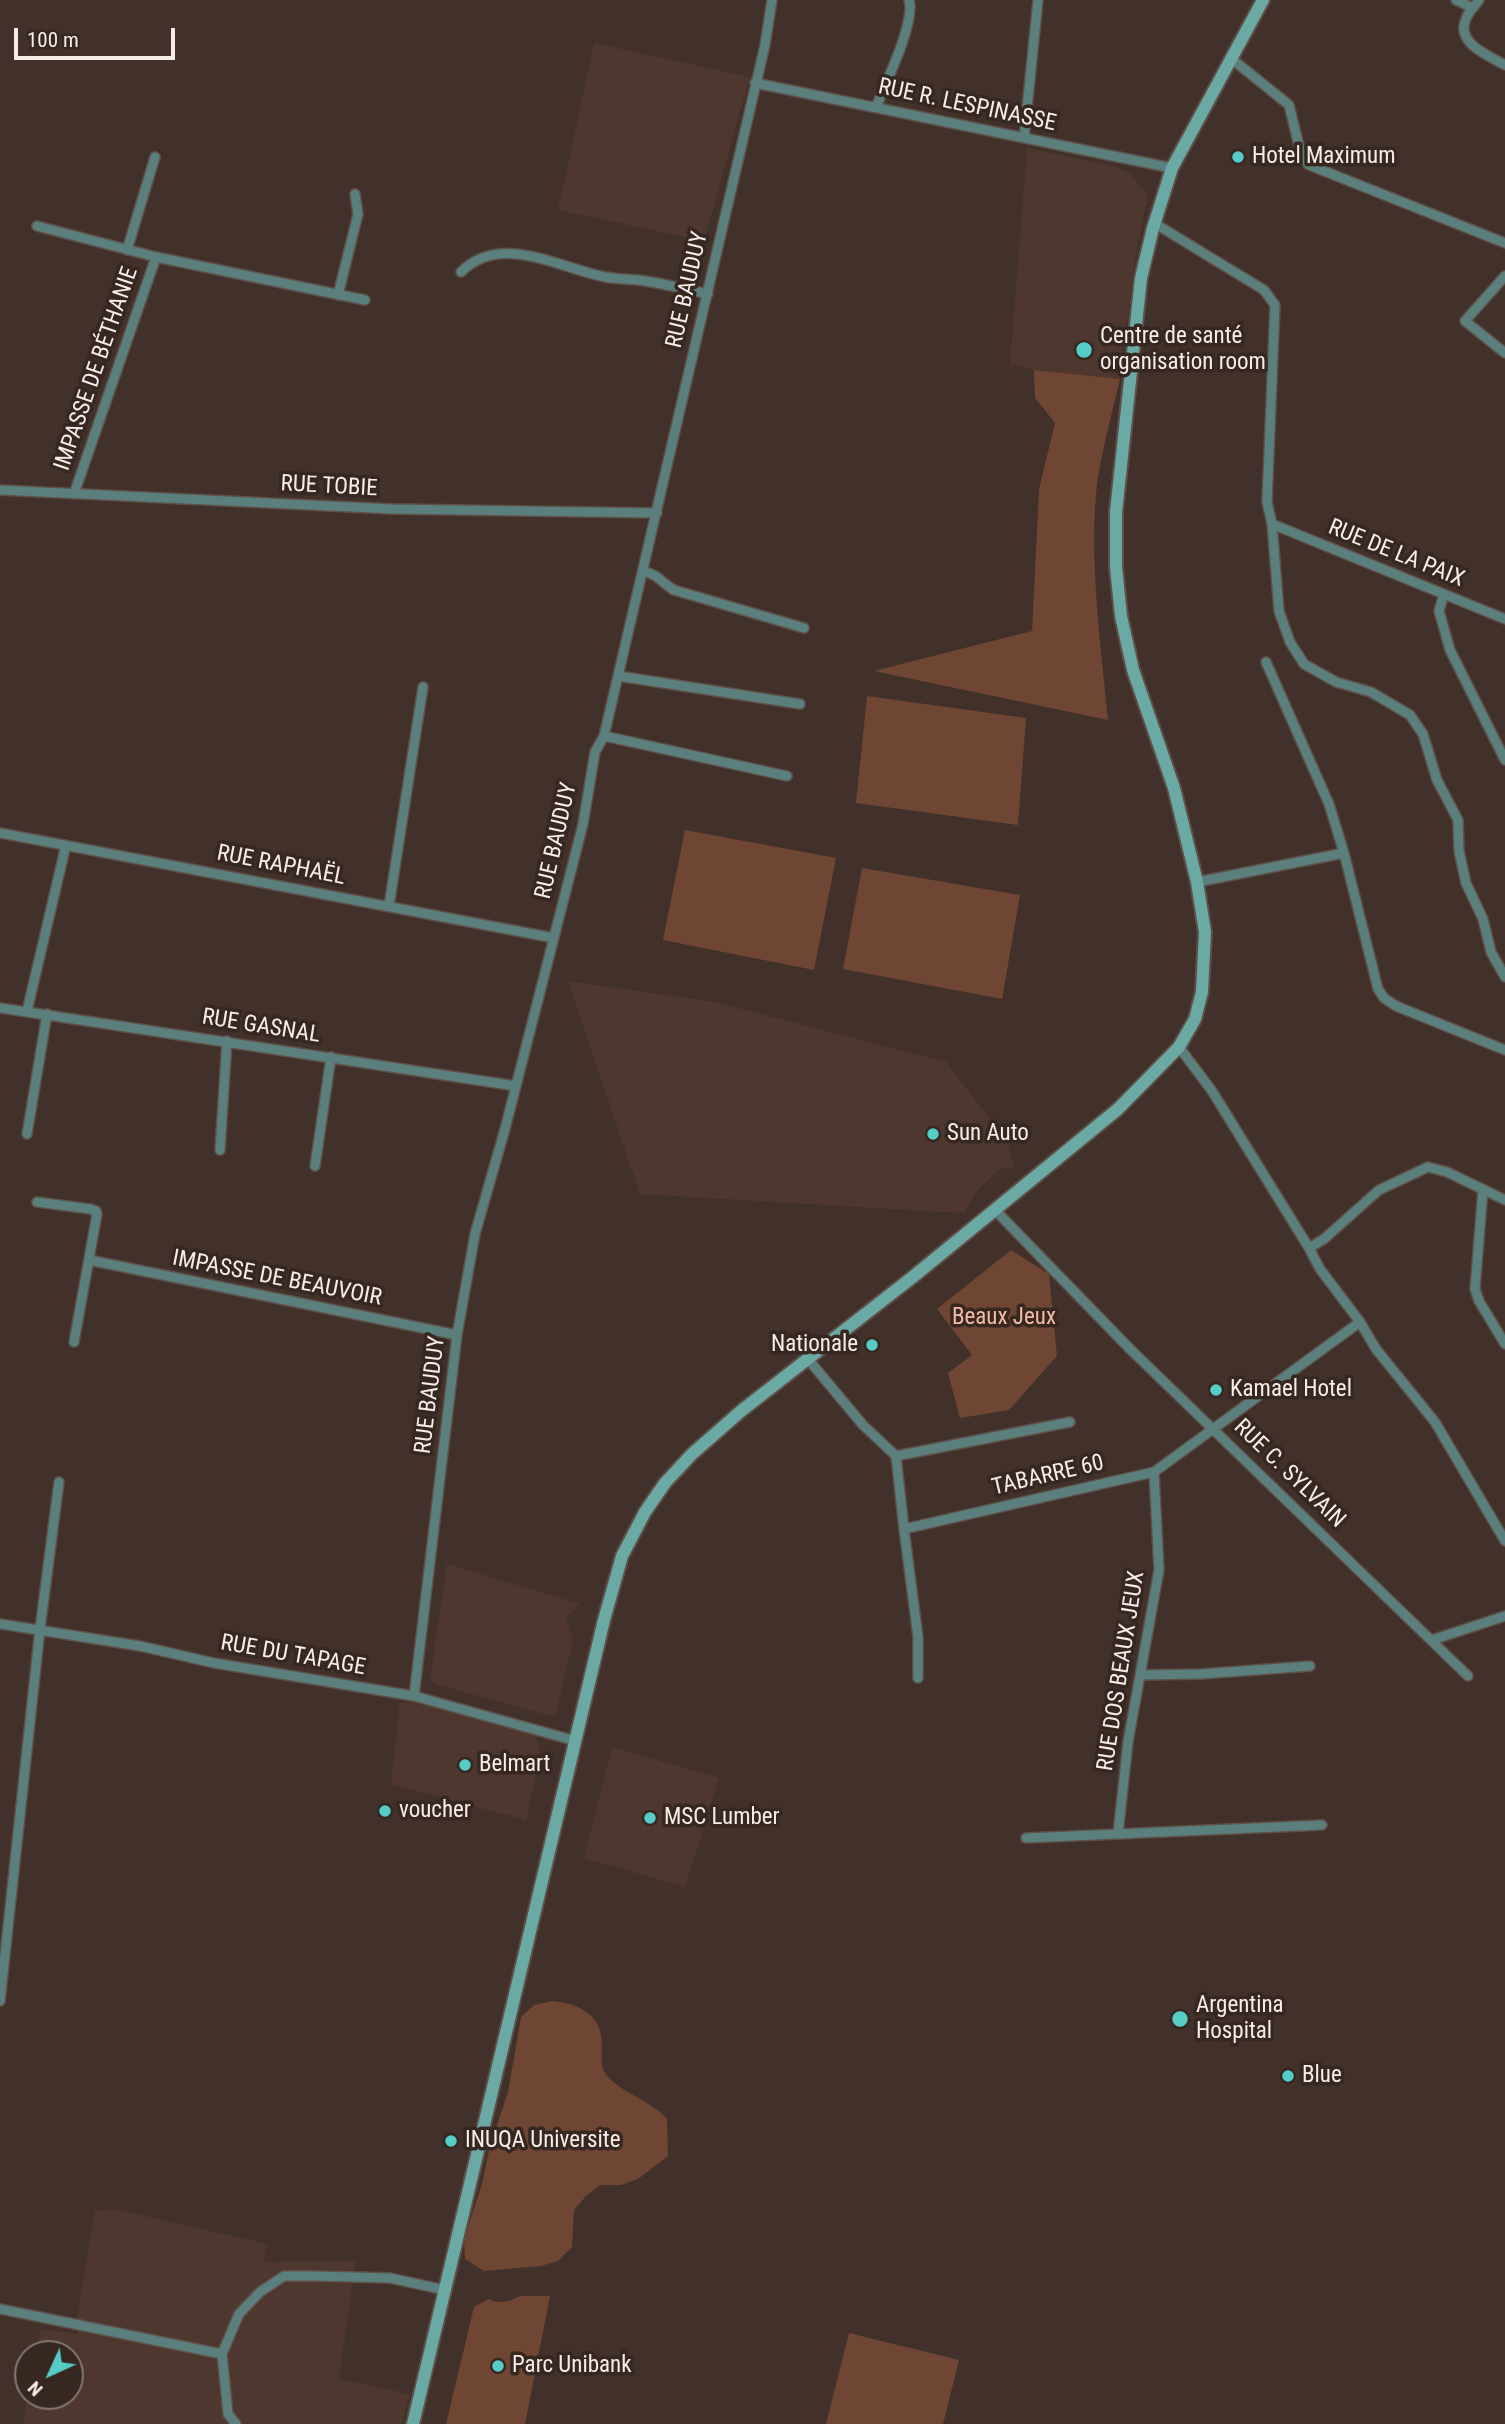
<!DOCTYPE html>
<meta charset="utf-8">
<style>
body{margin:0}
#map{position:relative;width:1505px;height:2424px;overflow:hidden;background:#41312a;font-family:"Roboto Condensed",sans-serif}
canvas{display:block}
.north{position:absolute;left:14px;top:2340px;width:70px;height:70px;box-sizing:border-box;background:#362721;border:2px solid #837671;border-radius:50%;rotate:225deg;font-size:19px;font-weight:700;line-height:28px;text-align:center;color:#f7ece8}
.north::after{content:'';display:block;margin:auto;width:24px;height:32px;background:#55cdc6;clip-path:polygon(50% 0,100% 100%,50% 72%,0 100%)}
.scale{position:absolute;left:14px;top:28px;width:161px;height:32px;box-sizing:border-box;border:4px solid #f7ece8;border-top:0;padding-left:9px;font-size:21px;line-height:24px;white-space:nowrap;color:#f7ece8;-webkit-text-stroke:5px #362721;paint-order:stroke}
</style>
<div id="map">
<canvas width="1505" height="2424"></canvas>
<div class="north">N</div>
<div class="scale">100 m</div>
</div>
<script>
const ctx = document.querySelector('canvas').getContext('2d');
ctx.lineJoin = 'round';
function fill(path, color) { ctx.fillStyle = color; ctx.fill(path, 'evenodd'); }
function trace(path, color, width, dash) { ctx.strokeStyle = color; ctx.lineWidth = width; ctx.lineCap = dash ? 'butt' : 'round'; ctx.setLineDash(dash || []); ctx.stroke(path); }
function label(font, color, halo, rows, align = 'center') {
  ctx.font = font + ' "Roboto Condensed",sans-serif'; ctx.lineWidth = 7; ctx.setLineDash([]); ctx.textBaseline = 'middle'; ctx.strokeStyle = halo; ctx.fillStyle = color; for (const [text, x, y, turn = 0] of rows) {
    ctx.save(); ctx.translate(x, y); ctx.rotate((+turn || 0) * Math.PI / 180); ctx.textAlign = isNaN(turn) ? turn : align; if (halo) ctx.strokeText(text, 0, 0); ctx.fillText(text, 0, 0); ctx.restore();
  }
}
const built = new Path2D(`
 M594 43 750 77 704 241 558 210Z
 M1027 148 1113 166 1128 172 1148 194 1134 267 1120 379 1034 370 1010 364Z
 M568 981 715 1002 946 1062 1007 1141 1015 1169 1001 1168 976 1192 965 1212 959 1213 640 1194Z
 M447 1564 580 1604 566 1617 573 1640 555 1717 435 1684 430 1679Z
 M400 1702 419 1703 536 1736 540 1757 526 1820 391 1784Z
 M612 1747 719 1778 685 1887 584 1858Z
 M114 2209 268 2244 263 2262 356 2261 339 2379 410 2394 402 2424H23L28 2396H70V2354H36L40 2329 78 2334 77 2316 95 2211Z`);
const green = new Path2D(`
 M1034 370 1120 379C1112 414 1099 460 1096 495 1090 570 1101 645 1108 720L874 671 1032 631 1039 489 1055 423 1035 398Z
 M867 696 1026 718 1018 825 856 803Z
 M685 830 836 858 814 970 663 940Z
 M862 868 1020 895 1002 999 843 969Z
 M1011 1250 1049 1274 1057 1356 1009 1410 960 1418 948 1373 972 1355 937 1309Z
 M552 2001C578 2003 602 2014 602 2045 602 2058 599 2069 610 2079 628 2096 650 2100 667 2119L668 2156 638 2179 621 2185H600L586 2196 574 2210 572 2247 558 2261 541 2266 484 2271 465 2259 464 2239 482 2184 490 2146 508 2092 521 2017 534 2005Z
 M520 2296H550L525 2424H446L474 2307 489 2299 496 2302 509 2301Z
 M849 2333 959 2360 943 2424H826Z`);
const minor = new Path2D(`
 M1456 0 1473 8
 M1479 0C1475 6 1468 12 1466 19 1455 43 1489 56 1505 65
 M1232 59 1289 105 1301 154 1309 165 1505 243
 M755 83 1172 168
 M876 107C885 85 916 21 909 0
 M1024 138 1038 0
 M1154 223 1264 290 1275 305 1267 502 1272 524 1279 611 1290 642 1304 664 1336 682 1371 692 1410 715 1423 734 1437 780 1458 820 1459 851 1466 883 1483 919 1491 952 1505 977
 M37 226 156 257 365 300
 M127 250 155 157
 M461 272C501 232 559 268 605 277 616 279 627 279 638 280 661 283 685 289 708 294
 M1505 276 1465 321 1505 353
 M338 295 358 214 355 194
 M0 490 392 509 657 513
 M74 494 156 257
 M1272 524 1505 619
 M643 571C661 576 660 582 674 590L804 628
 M1444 594 1439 611 1450 650 1505 760
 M1266 662 1329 804 1344 853
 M618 676 800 704
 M604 736 787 776
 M0 833 554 938
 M1197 882 1344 853 1378 989 1384 998 1396 1006 1505 1050
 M389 906 423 687
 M0 1008 516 1086
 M27 1011 66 845
 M1179 1047 1212 1091 1309 1248 1320 1269 1360 1322 1376 1349 1435 1422 1505 1541
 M27 1134 47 1014
 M220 1150 227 1041
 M315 1166 331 1057
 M1483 1189 1475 1289 1479 1301 1505 1344
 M37 1202 90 1209 96 1211 97 1214 74 1342
 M994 1209 1130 1349 1468 1676
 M1309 1248 1324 1239 1379 1190 1428 1167 1447 1172 1505 1200
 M89 1260 457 1335
 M807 1358 863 1425 896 1456 904 1529 1154 1472 1360 1322
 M896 1456 1070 1422
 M904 1529 918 1637V1678
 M0 1624 140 1646 214 1663 414 1696 576 1741
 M1432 1640 1505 1616
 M1140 1675 1201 1674 1310 1666
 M414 1696 457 1335 475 1234 505 1129 583 824 595 752 604 736 765 45 772 0
 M1118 1834 1128 1742 1159 1570 1154 1472
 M1026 1838 1322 1825
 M0 2001 40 1629 59 1482
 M0 2309 222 2354
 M236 2424 228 2414 222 2354 239 2314 260 2292 284 2276H316L390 2278 445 2290`);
const secondary = new Path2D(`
 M413 2424 604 1620 622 1556 645 1512 665 1483 692 1454 741 1411 914 1276 1118 1109 1179 1047 1195 1019 1202 992 1205 932 1197 882 1174 788 1133 670 1121 616 1116 567V512L1141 278 1153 228 1172 168 1263 0`);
const markers = [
 [1238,157,7,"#55cdc6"],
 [1084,350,9,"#55cdc6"],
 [933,1134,7,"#55cdc6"],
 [872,1345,7,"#55cdc6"],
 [1216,1390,7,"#55cdc6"],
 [465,1765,7,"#55cdc6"],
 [385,1811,7,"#55cdc6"],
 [650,1818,7,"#55cdc6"],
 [1180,2019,9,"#55cdc6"],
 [1288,2076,7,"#55cdc6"],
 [451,2141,7,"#55cdc6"],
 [498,2366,7,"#55cdc6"]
];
const streetNames = [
 ["RUE R. LESPINASSE",967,106,12],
 ["RUE BAUDUY",688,290,-77],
 ["IMPASSE DE BÉTHANIE",97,369,-71],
 ["RUE TOBIE",329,487,3],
 ["RUE DE LA PAIX",1396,554,22],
 ["RUE BAUDUY",557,841,-77],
 ["RUE RAPHAËL",281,866,11],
 ["RUE GASNAL",261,1027,9],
 ["IMPASSE DE BEAUVOIR",277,1279,11],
 ["RUE BAUDUY",431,1395,-83],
 ["RUE C. SYLVAIN",1289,1474,44],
 ["TABARRE 60",1048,1476,-13],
 ["RUE DU TAPAGE",293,1656,10],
 ["RUE DOS BEAUX JEUX",1122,1671,-81]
];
const poiNames = [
 ["Hotel Maximum",1252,157],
 ["Centre de santé",1100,337],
 ["organisation room",1100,363],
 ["Sun Auto",947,1134],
 ["Nationale",858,1345,"right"],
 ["Kamael Hotel",1230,1390],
 ["Belmart",479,1765],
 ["voucher",399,1811],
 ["MSC Lumber",664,1818],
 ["Argentina",1196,2006],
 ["Hospital",1196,2032],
 ["Blue",1302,2076],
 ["INUQA Universite",465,2141],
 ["Parc Unibank",512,2366]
];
const parkNames = [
 ["Beaux Jeux",1004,1318]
];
fill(built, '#4e372e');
fill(green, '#6f4634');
trace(minor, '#5e4f48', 12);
trace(secondary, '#5e4f48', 16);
trace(minor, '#5a7f7c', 9);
trace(secondary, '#6ba9a4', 12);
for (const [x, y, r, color] of markers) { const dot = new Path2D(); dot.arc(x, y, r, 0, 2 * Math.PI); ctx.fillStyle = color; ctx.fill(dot); trace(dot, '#362721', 2.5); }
label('23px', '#f7ece8', '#362721', streetNames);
label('23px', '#f7ece8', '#362721', poiNames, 'left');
label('23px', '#f4baa2', '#362721', parkNames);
</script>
